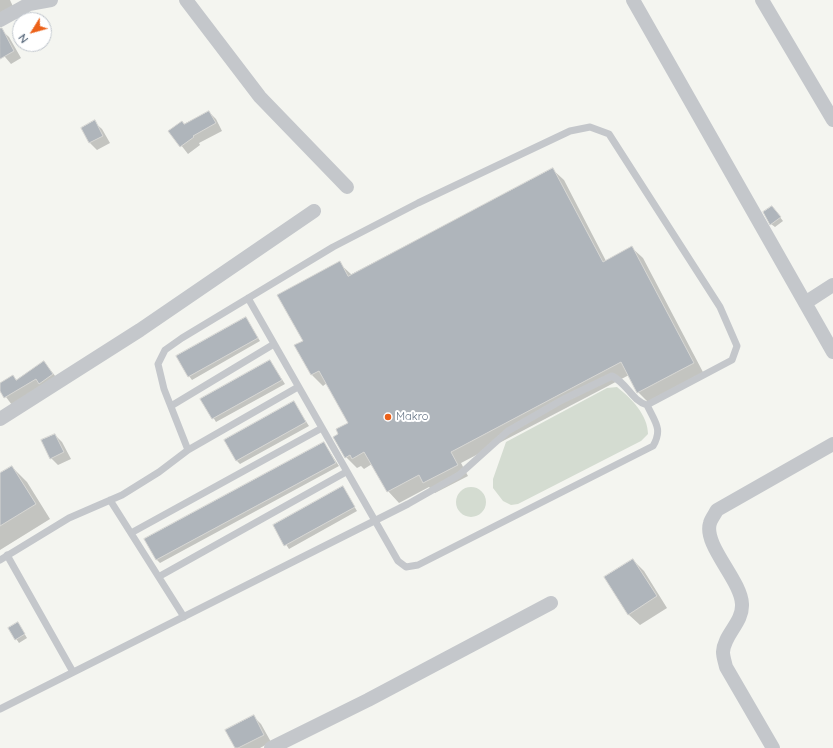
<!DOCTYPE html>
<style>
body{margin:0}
#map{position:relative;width:833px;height:748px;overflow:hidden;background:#f4f5f0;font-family:Quicksand,sans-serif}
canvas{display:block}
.north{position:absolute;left:12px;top:12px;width:40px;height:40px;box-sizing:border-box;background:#fff;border:1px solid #c0c6cd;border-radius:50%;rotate:233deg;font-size:11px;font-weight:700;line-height:16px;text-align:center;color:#627183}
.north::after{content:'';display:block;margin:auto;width:14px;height:18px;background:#ec6119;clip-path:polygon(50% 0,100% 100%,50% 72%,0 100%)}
</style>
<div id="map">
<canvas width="833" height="748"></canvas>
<div class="north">N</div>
</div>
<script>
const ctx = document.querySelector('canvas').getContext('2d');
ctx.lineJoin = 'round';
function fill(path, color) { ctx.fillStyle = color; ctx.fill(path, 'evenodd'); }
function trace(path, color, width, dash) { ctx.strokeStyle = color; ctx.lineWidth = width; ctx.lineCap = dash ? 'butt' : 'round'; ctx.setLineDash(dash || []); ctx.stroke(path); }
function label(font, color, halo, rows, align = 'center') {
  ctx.font = font + ' Quicksand,sans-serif'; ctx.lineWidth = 4; ctx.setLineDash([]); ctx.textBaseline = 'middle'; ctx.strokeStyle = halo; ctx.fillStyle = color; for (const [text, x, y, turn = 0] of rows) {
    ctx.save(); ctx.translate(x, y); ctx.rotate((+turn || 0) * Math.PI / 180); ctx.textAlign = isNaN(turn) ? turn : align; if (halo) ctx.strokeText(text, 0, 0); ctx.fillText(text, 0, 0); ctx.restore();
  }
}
const green = new Path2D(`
 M617 387C631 398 648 415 648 434L641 441 518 504 511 505 503 501 493 488V479L506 442 607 388Z
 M456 502a15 15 0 1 1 30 0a15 15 0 1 1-30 0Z`);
const shadow = new Path2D(`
 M0 0H10L16 13 0 25Z
 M0 29 9 37 21 58 11 64 0 51Z
 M209 112 216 119 222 131 199 143 200 145 188 154 170 131Z
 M94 122 102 129 110 143 97 150 90 143 82 128Z
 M552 169 564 180 606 261 631 247 643 258 704 374 649 403 638 392 629 375 461 463 468 476 435 493 429 487 399 503 388 491 372 464 364 469 361 466 357 468 346 457 340 434 350 423 327 383 323 386 312 375 296 346 304 342 339 263 352 275Z
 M772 207 783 221 775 227 771 224Z
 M246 318 260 341 192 380 189 376Z
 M270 361 285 384 216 422 202 399Z
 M44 362 60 382 12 405 0 389V384L13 376 17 381Z
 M294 403 309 426 240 464 236 460Z
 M55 435 62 442 71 459 58 465 51 458Z
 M324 443 339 466 160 563 156 559Z
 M12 467 27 482 50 519 0 550V475Z
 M343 488 357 511 289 549 274 526Z
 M633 560 644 571 667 608 640 625 628 614Z
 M18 623 27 638 19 643 9 628Z
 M254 717 261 724 271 742 260 748H236Z`);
const building = new Path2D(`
 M0 28H2L14 51 0 59Z
 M209 111 216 123 193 136 194 137 180 147 168 131 182 121 184 124Z
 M95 120 103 136 89 143 81 128Z
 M553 168 603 262 632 246 694 363 637 393 621 362 451 452 458 465 423 483 419 475 387 492 364 452 352 459 350 455 345 458 333 437 338 434 336 429 348 423 319 371 311 375 294 345 303 341 277 295 340 261 348 276Z
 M772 206 781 217 770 225 763 212Z
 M246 317 258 338 188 377 176 356Z
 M270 360 282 380 212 419 200 399Z
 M44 361 53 374 39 384 36 379 4 398 0 391V383L13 375 16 380Z
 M294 401 306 422 236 461 224 440Z
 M55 434 64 452 50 459 41 440Z
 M324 442 336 463 156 560 144 539Z
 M12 466 36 504 0 526V473Z
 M343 486 355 507 284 546 273 525Z
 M633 559 657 596 628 615 604 577Z
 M18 622 25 634 15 640 8 628Z
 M254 715 264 735 238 748H235L225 730Z`);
const lane = new Path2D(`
 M248 298 398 561 406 567 418 565 653 446C663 429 655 422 647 405
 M171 406 274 344
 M188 450 298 387
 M110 500 184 617
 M131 533 322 428
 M7 555 73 672
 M0 560 69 518 122 495 159 472 188 450 164 389 158 364 165 350 182 338 333 247 418 203 570 131 590 127 609 134 720 307 737 346 732 360 647 405C631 400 628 384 612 376L562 400 508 431 459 475 408 504 0 709
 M160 576 346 472`);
const street = new Path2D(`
 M186 0 260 97 347 187
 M633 0 833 352
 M762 0 833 120
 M0 20 29 4 51 0
 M805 303 833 285
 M0 419 140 330 314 211
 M271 748 368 700 551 603
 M773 748 726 667C725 662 723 657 723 652 724 634 743 623 742 604 741 580 703 545 710 523 711 519 715 514 717 510L833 444`);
const markers = [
 [388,417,4,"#ec6119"]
];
const poiNames = [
 ["Makro",396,417]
];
fill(green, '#d4dcd1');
fill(shadow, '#0003');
fill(building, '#afb5bb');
trace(building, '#d6d6d3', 1);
trace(lane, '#c4c7cb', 7);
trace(street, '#c4c7cb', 14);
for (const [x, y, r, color] of markers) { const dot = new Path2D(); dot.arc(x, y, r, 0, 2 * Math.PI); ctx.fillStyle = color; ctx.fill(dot); trace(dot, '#fff', 1.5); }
label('11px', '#627183', '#fff', poiNames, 'left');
</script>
